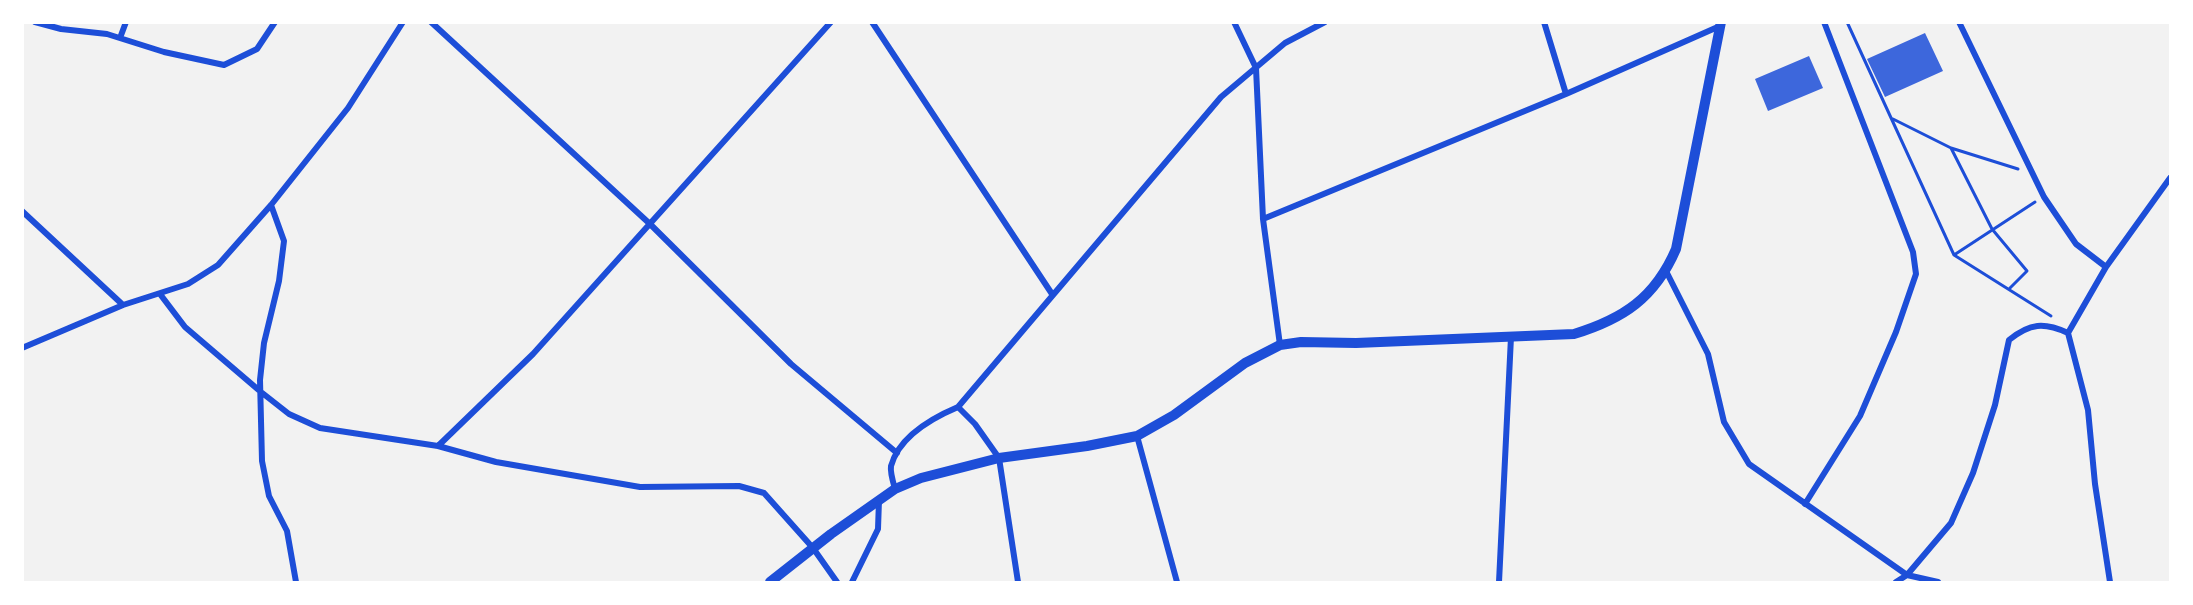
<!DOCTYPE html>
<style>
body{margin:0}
#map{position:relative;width:2193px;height:605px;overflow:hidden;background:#f2f2f2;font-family:"Golos Text",sans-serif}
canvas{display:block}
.frame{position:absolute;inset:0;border:24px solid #fff;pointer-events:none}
</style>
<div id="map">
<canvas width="2193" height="605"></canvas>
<div class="frame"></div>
</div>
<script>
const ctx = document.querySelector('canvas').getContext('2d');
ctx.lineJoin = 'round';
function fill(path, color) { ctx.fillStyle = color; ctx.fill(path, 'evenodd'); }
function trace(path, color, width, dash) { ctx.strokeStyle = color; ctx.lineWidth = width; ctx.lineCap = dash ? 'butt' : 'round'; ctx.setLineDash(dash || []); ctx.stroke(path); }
const building = new Path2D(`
 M1925 33 1943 71 1885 97 1867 59Z
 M1809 56 1823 88 1768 111 1755 79Z`);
const path = new Path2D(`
 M1847 22 1954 255 2051 316
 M1893 119 1951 148 1992 229 2027 271 2010 288
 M1951 148 2018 169
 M1954 255 2035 202`);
const minor = new Path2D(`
 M35 22 61 29 107 34 164 52 224 65 257 49 275 22
 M431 22 650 224 791 364 897 453
 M872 22 1052 294
 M1234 22 1256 68 1263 219 1280 345
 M1544 22 1566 94
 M1959 22 2044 197 2076 244 2106 267
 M120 38 126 22
 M271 205 284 241 279 281 264 343 260 380 262 461 269 496 287 531 296 582
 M22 211 123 305
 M1263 219 1566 94 1720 26
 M1666 271 1708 354 1724 422 1749 464 1907 575 1938 582
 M160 294 185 327 261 392 289 414 320 428 438 446 496 462 640 487 739 486 764 493 813 548 837 582
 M2068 333 2088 410 2095 484 2110 582
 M2068 333 2106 267 2170 178
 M22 348 123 305 188 284 218 265 271 205 348 108 403 22
 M958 407 1221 97 1285 43 1325 22
 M1137 436 1177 582
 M438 446 533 354 831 22
 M895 489C893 482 890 472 891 466 899 437 932 418 958 407L975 424 999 458 1018 582
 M1805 504 1860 416 1896 332 1916 274 1913 252 1824 22
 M852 582 878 529 879 500
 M1499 582 1511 337
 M1896 582 1907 575 1951 523 1973 473 1995 405 2009 340C2030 323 2044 322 2068 333`);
const tertiary = new Path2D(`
 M770 582 831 534 895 489 921 478 999 458 1087 446 1137 436 1174 415 1245 363 1280 345 1301 342 1356 343 1574 334C1623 319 1655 298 1676 249L1721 22`);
fill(building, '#3d67dc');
trace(path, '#1d4ed8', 3);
trace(minor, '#1d4ed8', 6);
trace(tertiary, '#1d4ed8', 10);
</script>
